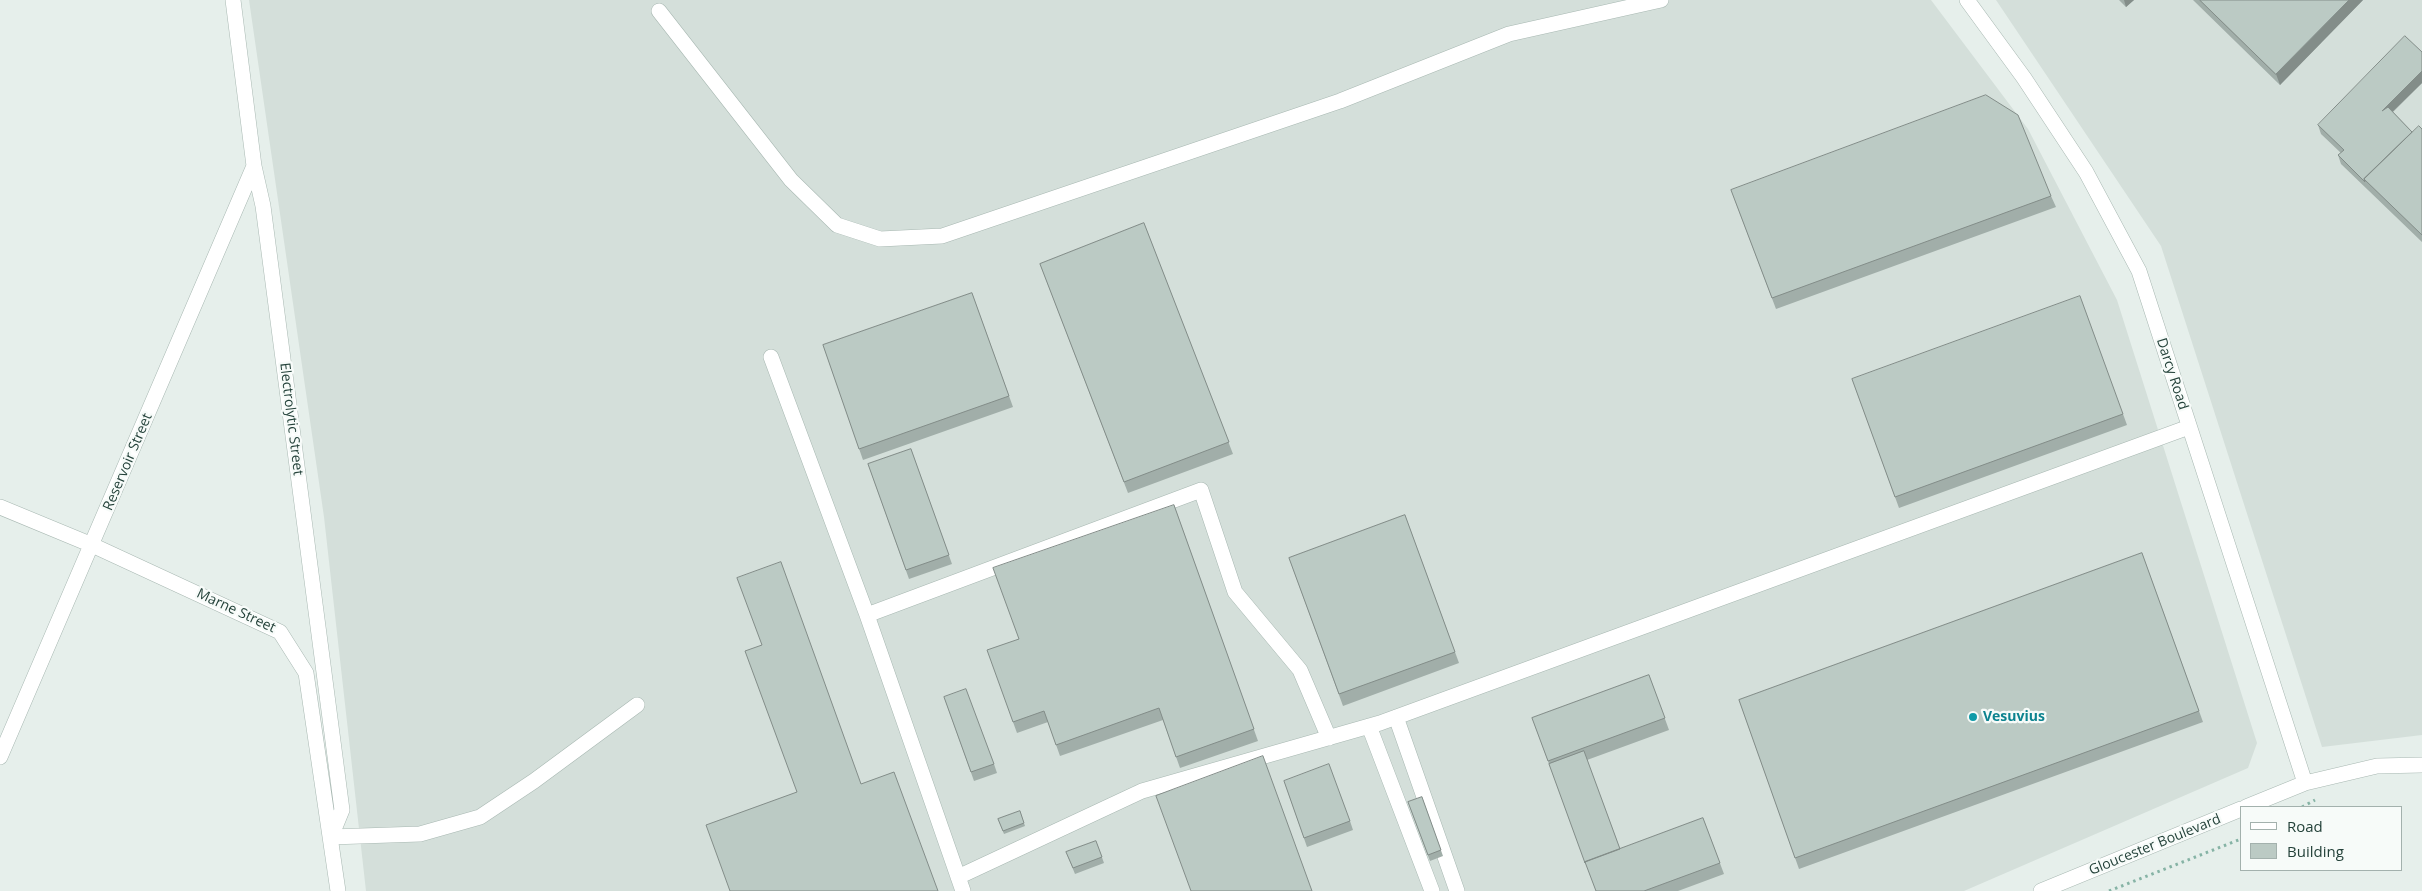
<!DOCTYPE html>
<style>
body{margin:0}
#map{position:relative;width:2422px;height:891px;overflow:hidden;background:#e6efeb;font-family:"Open Sans",sans-serif}
canvas{display:block}
.legend{position:absolute;left:2240px;top:806px;width:162px;height:65px;box-sizing:border-box;background:#f7fbf9;border:1px solid #a3b1ad;margin:0;padding:6px 9px;list-style:none;font-size:15px;color:#24423a}
.legend li{display:flex;align-items:center;gap:10px;height:25px}
.legend b{width:25px;border:1px solid #a3b1ad}
</style>
<div id="map">
<canvas width="2422" height="891"></canvas>
<ul class="legend">
<li><b style="height:6px;background:#fff"></b>Road</li>
<li><b style="height:14px;background:#bbcac4"></b>Building</li>
</ul>
</div>
<script>
const ctx = document.querySelector('canvas').getContext('2d');
ctx.lineJoin = 'round';
function fill(path, color) { ctx.fillStyle = color; ctx.fill(path, 'evenodd'); }
function trace(path, color, width, dash) { ctx.strokeStyle = color; ctx.lineWidth = width; ctx.lineCap = dash ? 'butt' : 'round'; ctx.setLineDash(dash || []); ctx.stroke(path); }
function label(font, color, halo, rows, align = 'center') {
  ctx.font = font + ' "Open Sans",sans-serif'; ctx.lineWidth = 4.5; ctx.setLineDash([]); ctx.textBaseline = 'middle'; ctx.strokeStyle = halo; ctx.fillStyle = color; for (const [text, x, y, turn = 0] of rows) {
    ctx.save(); ctx.translate(x, y); ctx.rotate((+turn || 0) * Math.PI / 180); ctx.textAlign = isNaN(turn) ? turn : align; if (halo) ctx.strokeText(text, 0, 0); ctx.fillText(text, 0, 0); ctx.restore();
  }
}
const built = new Path2D(`
 M249 0H1931L2028 129 2117 300 2257 743 2248 768 1964 891H366L324 517Z
 M1996 0H2422V735L2322 747 2161 246Z`);
const path = new Path2D(`
 M2302 807 2315 800
 M2109 891 2241 839`);
const minor = new Path2D(`
 M233 0 254 166 263 206 342 810 331 837 420 834 480 817 534 781 637 705
 M1967 0 2024 78 2086 172 2139 271 2305 783
 M659 11 791 180 837 225 880 239 942 236 1340 101 1509 34 1661 0
 M771 357 867 615 963 891
 M0 507 92 545 280 632 306 673 338 891
 M867 615 1201 490 1235 592 1300 670 1329 738
 M1396 717 1457 891
 M1369 726 1432 891
 M0 757 254 166
 M2246 807 2305 783 2377 766 2422 765
 M958 877 1142 791 1380 723 2189 427
 M2041 891 2241 809`);
const wall = new Path2D(`
 M2119 0H2134L2126 7Z
 M2193 0H2363L2280 85Z
 M2422 52V83L2393 112 2412 132 2422 129V242L2341 164 2338 155 2341 153 2321 134 2318 125Z
 M1731 190 2051 196 2056 207 1776 309Z
 M1144 223 1233 454 1128 493 1040 264Z
 M972 293 1013 407 863 460 823 345Z
 M1852 379 2123 414 2127 425 1899 508Z
 M911 449 952 564 909 579 868 464Z
 M1174 505 1258 741 1180 768 1163 720 1060 756 1048 722 1017 733 1013 722 1019 639Z
 M1405 515 1459 663 1343 706 1289 558Z
 M2142 553 2203 722 1799 869 1739 700Z
 M1649 675 1669 730 1587 760 1620 849 1703 818 1724 874 1678 891H1596L1532 718Z
 M944 697 994 764 997 773 974 781Z
 M1284 781 1350 821 1353 830 1307 847Z
 M1422 797 1443 856 1430 861 1408 802Z
 M1020 811 1025 826 1004 834 998 819Z
 M1096 841 1104 863 1075 874 1066 852Z`);
const shadedWall = new Path2D(`
 M2124 0H2134L2126 7Z
 M2349 0H2363L2280 85 2276 74Z
 M2422 71V83L2385 119 2382 111Z`);
const building = new Path2D(`
 M2200 0H2349L2276 74Z
 M2405 36 2422 52V71L2382 111 2388 107 2412 132 2364 179 2365 182 2338 155 2344 150 2318 125Z
 M1986 95 2018 115 2051 196 1772 298 1731 190Z
 M2419 126 2422 129V235L2364 179Z
 M1144 223 1229 442 1124 482 1040 264Z
 M972 293 1009 396 859 449 823 345Z
 M2080 296 2123 414 1895 497 1852 379Z
 M911 449 949 555 906 570 868 464Z
 M1174 505 1254 729 1176 757 1159 708 1056 745 1044 711 1013 722 987 650 1019 639 993 568Z
 M1405 515 1455 652 1339 694 1289 558Z
 M2142 553 2199 711 1795 858 1739 700Z
 M781 562 861 784 894 772 938 891H730L706 825 797 792 745 651 762 645 737 578Z
 M1649 675 1665 718 1548 761 1532 718Z
 M966 689 994 764 971 772 944 697Z
 M1584 751 1620 849 1585 862V863L1549 764Z
 M1263 756 1312 891H1191L1156 796Z
 M1329 764 1350 821 1304 838 1284 781Z
 M1422 797 1441 850 1428 855 1408 802Z
 M1020 811 1024 823 1003 831 998 819Z
 M1703 818 1720 863 1644 891H1596L1585 862Z
 M1096 841 1102 857 1073 868 1066 852Z`);
const markers = [
 [1973,717,5,"#0f9aa8"]
];
const streetNames = [
 ["Darcy Road",2172,374,72],
 ["Electrolytic Street",291,419,83],
 ["Reservoir Street",128,462,-67],
 ["Marne Street",236,611,25],
 ["Gloucester Boulevard",2155,845,-22]
];
const cultureNames = [
 ["Vesuvius",1983,717]
];
fill(built, '#d4dfda');
trace(minor, '#a8b8b2', 16);
trace(path, '#86b3a5', 3, [2.5, 4]);
trace(minor, '#fff', 15);
fill(wall, '#a1aea9');
fill(shadedWall, '#838d89');
fill(building, '#bbcac4');
trace(building, '#838d89', 1);
for (const [x, y, r, color] of markers) { const dot = new Path2D(); dot.arc(x, y, r, 0, 2 * Math.PI); ctx.fillStyle = color; ctx.fill(dot); trace(dot, '#f7fbf9', 2); }
label('14px', '#24423a', '#f7fbf9', streetNames);
label('bold 14px', '#0d838f', '#f7fbf9', cultureNames, 'left');
</script>
